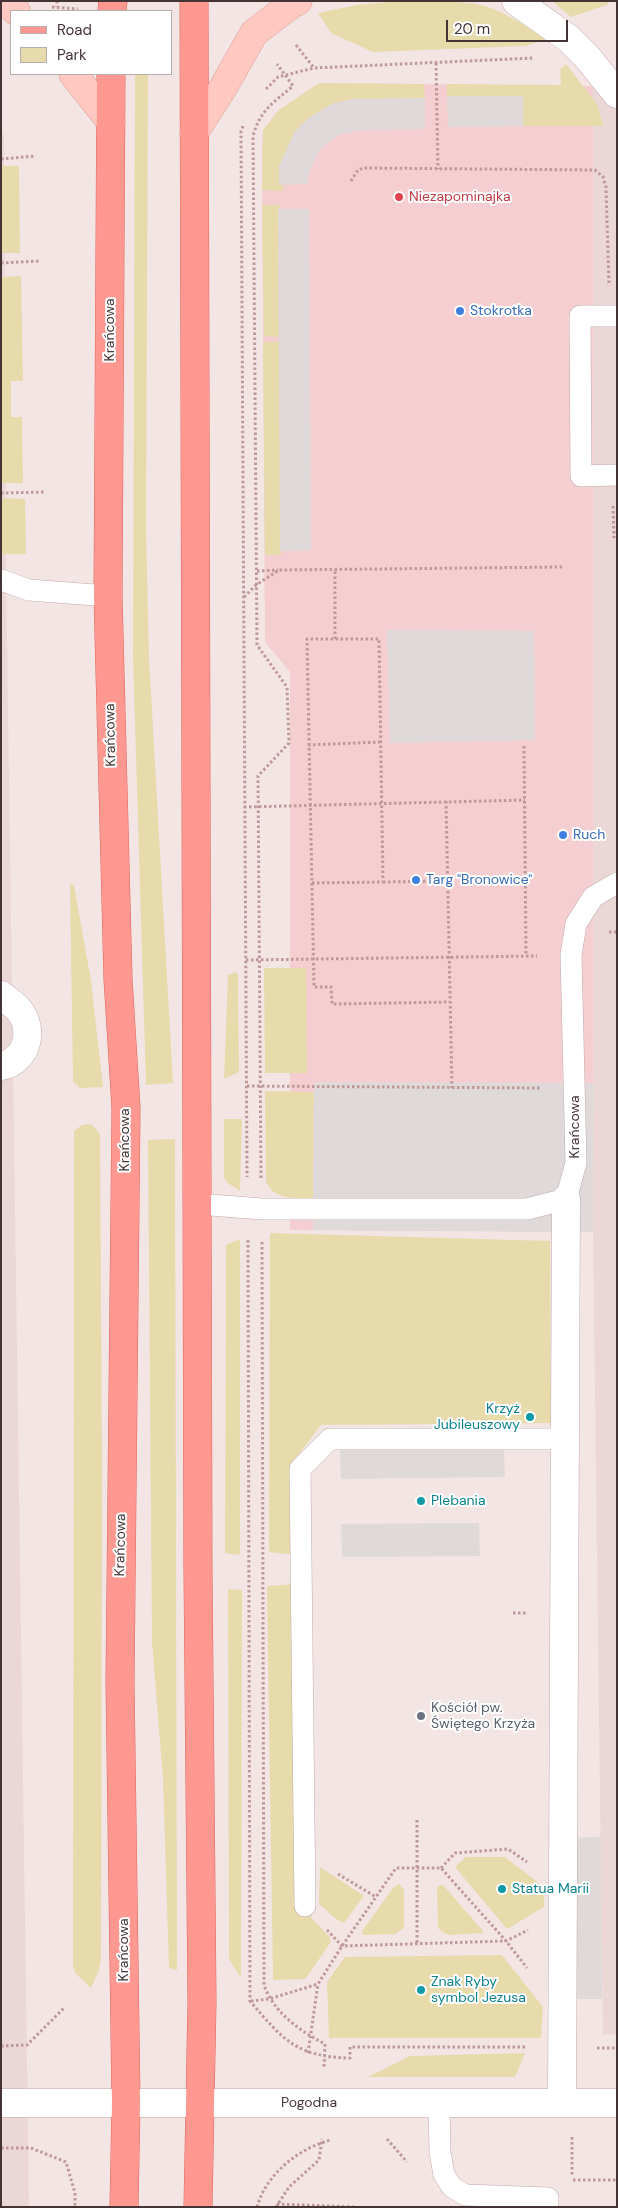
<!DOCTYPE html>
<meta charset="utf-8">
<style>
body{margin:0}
#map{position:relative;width:618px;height:2208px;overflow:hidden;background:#f2e5e4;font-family:"DM Sans",sans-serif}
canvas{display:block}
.frame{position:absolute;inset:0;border:2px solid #443435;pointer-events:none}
.legend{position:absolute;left:10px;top:10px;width:162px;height:65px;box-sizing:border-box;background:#fff;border:1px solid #b4aeae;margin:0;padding:6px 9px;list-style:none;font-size:15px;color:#443435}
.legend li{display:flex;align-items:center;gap:10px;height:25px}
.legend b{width:25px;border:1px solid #b4aeae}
.scale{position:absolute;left:446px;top:20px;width:122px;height:22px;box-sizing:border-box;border:2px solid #443435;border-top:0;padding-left:6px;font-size:15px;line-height:18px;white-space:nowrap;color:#443435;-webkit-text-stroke:4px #fff;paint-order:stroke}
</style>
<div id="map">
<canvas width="618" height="2208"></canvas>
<div class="frame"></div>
<ul class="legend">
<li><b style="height:6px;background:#fe9891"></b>Road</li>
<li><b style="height:14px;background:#e7dbac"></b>Park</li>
</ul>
<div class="scale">20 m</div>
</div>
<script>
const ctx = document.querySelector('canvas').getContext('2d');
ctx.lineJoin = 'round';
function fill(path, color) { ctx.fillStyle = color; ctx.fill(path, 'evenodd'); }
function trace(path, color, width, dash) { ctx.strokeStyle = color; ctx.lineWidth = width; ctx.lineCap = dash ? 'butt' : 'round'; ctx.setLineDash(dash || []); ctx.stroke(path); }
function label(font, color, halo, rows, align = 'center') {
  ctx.font = font + ' "DM Sans",sans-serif'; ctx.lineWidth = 4; ctx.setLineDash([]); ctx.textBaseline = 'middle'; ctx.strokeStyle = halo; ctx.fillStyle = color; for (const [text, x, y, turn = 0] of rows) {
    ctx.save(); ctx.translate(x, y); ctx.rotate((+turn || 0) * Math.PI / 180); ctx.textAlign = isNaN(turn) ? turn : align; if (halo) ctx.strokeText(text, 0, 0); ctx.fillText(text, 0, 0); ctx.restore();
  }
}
const residential = new Path2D(`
 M593 86H617V2034L603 2035 593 1232Z
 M1 130 4 136 6 568 29 2207H1Z`);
const commercial = new Path2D(`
 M319 83 593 86V1232L290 1230V672L265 642 262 156 263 130 279 110Z`);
const green = new Path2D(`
 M398 1C424 1 451 0 476 4 501 9 524 25 546 39L526 46 373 52 331 33 318 13 357 5Z
 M552 1H609L607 5 571 17Z
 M566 64 597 104 603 126H523V96H447V84L561 85 560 69Z
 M135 74H148L146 528 149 658 173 1083 146 1085 133 657Z
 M319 83 424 84 425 98 352 99 332 104 310 117 295 131 279 185 283 184V191L262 190 263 130 279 110Z
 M1 166H19L20 253H1Z
 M262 205H280L278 210 279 337 264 336Z
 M21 276 23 381H11V417H22L23 483H1V277Z
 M263 342H279L281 555H265Z
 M1 498 25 499 26 554H1Z
 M70 884 74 885 91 981 103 1087 80 1088 73 1082Z
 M264 968H306L307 1073H265Z
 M236 972 238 975 239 1072 224 1079 228 975Z
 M265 1091 314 1092 313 1188 326 1198C305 1197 274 1204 266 1181Z
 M224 1119H242L240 1191 229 1184 224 1178Z
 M91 1124 100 1134 102 1474 101 1957 99 1970 91 1988 75 1973 73 1965 74 1131 82 1125Z
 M175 1139 177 1970 169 1968 163 1779 152 1642 148 1140Z
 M270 1233 550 1241 551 1423 321 1425 292 1463 296 1555 269 1552Z
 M240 1239V1555L225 1553 226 1245Z
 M297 1584 296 1902 329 1936 331 1942 305 1979 273 1980 267 1586Z
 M228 1589 242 1590 241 1978 229 1959Z
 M466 1857H505L544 1887V1907L507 1929 455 1867Z
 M320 1867 364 1896 344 1923 337 1920 319 1904Z
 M399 1884 404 1890V1928L395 1934 363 1935 362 1931 393 1888Z
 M443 1885 483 1931V1933L449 1935 444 1933 438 1928 437 1889 438 1886Z
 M502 1955 543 2007 541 2038H329L327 1982 345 1957Z
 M525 2053 515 2077H368L410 2056Z`);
const parking = new Path2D(`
 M447 96H523V126L448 127Z
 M425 98V129L362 130 338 135 320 149 310 170 307 184 279 185V166L295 131 310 117 332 104 352 99Z
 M278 209H309L311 550 280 551Z
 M387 630 534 631 535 740 390 743Z
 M314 1082 594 1083 593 1232 313 1230Z
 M504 1448 505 1477 341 1479 340 1450Z
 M479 1523 480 1556 342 1557 341 1524Z
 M601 1837 602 1999H562L561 1838Z`);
const path = new Path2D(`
 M57 1V7
 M52 7 78 9
 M296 45 314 68
 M436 63 438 169
 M266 89 278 77 314 68 533 58
 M243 126 241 132 247 1177
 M1 159 36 156
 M351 181 358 170 364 168 595 170 603 177 606 187 609 285
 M1 263 40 261
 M1 493 45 492
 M613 506 614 538
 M257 571 278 570
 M244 597 256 585 279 570 563 567
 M335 639V569
 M308 745 380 742
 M524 746 526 956
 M446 801 452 1088
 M244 807 525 800
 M383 882 448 881
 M312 883 383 882 379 639H307L314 987H331L332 1004 449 1002
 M609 932H617
 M246 960 537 956
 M247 1086 541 1088
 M261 1178 258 776 289 743 287 687 257 645 253 136C260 110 274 102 293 86L277 64
 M248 1240 250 2001C283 2040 297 2057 350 2058V2047H526
 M262 1242 264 1985C274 2013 300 2031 325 2044L324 2068
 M513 1613H528
 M517 1724 528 1723
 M417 1820V1944
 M441 1868 455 1853 508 1849 527 1862
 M338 1874 376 1897
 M327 1930 342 1946 506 1941 528 1930
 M251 2001 269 1999 318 1984 342 1946 396 1868H441L506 1941 527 1968
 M1 2046 27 2045 65 2007
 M597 2048H617
 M308 2053 318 1984
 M572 2137V2176
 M387 2139 407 2162
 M1 2148H31L66 2162 75 2193V2207
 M573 2180H617
 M277 2204 354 2207
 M257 2207C266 2174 299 2148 331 2140
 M276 2207 289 2187 319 2160 322 2139`);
const lane = new Path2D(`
 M617 316H580L581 476 617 475
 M1 580 29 590 108 596
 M198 1204 262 1209H527L566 1199 576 1163 571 955 576 924 593 897 617 883
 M305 1906 300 1469 330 1439H564
 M439 2103 440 2152 444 2175 452 2187 465 2195 548 2198V2207`);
const street = new Path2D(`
 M516 1 569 39 588 58 617 94
 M1 995C7 1000 15 1005 19 1010 35 1030 27 1061 1 1066
 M1 2103H617
 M562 2103 566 1199`);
const secondary = new Path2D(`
 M4 1 16 11
 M73 74 111 122
 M194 133 224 86 254 33 292 4 298 1`);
const primary = new Path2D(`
 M194 1 198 1572 202 2002 198 2207
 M112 11 113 1
 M111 74 108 596 118 979 126 1108 120 1682 126 2103 124 2207`);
const markers = [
 [399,197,5,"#e0444e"],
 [460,311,5,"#3f7fe0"],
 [563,835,5,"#3f7fe0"],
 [416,880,5,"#3f7fe0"],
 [530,1417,5,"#0f9aa8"],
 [421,1501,5,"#0f9aa8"],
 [421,1716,5,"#6b7280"],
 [502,1889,5,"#0f9aa8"],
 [421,1990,5,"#0f9aa8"]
];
const healthNames = [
 ["Niezapominajka",409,197]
];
const shopNames = [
 ["Stokrotka",470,311],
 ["Ruch",573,835],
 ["Targ \"Bronowice\"",426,880]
];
const streetNames = [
 ["Krańcowa",110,330,-90],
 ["Krańcowa",111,735,-91],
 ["Krańcowa",575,1127,-90],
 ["Krańcowa",125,1140,-90],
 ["Krańcowa",121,1545,-89],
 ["Krańcowa",124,1950,-90],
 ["Pogodna",309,2103]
];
const cultureNames = [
 ["Krzyż",520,1409,"right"],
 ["Jubileuszowy",520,1425,"right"],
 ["Plebania",431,1501],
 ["Statua Marii",512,1889],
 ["Znak Ryby",431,1982],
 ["symbol Jezusa",431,1998]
];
const worshipNames = [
 ["Kościół pw.",431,1708],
 ["Świętego Krzyża",431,1724]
];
fill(residential, '#ead7d6');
fill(commercial, '#f5ced1');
fill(green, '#e7dbac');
fill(parking, '#e0d9da');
trace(lane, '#c0aaaa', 22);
trace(street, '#c0aaaa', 29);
trace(secondary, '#dc9f99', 29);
trace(primary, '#e36760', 29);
trace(path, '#bf9898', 3, [2.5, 2.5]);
trace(lane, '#fff', 21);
trace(street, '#fff', 28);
trace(secondary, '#ffc8c1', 28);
trace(primary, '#fe9891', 28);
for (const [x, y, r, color] of markers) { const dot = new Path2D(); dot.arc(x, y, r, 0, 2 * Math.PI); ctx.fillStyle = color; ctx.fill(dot); trace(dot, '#fff', 2); }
label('14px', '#be3a42', '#fff', healthNames, 'left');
label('14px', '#366cbe', '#fff', shopNames, 'left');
label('14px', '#443435', '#fff', streetNames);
label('14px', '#0d838f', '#fff', cultureNames, 'left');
label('14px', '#5b616d', '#fff', worshipNames, 'left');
</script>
